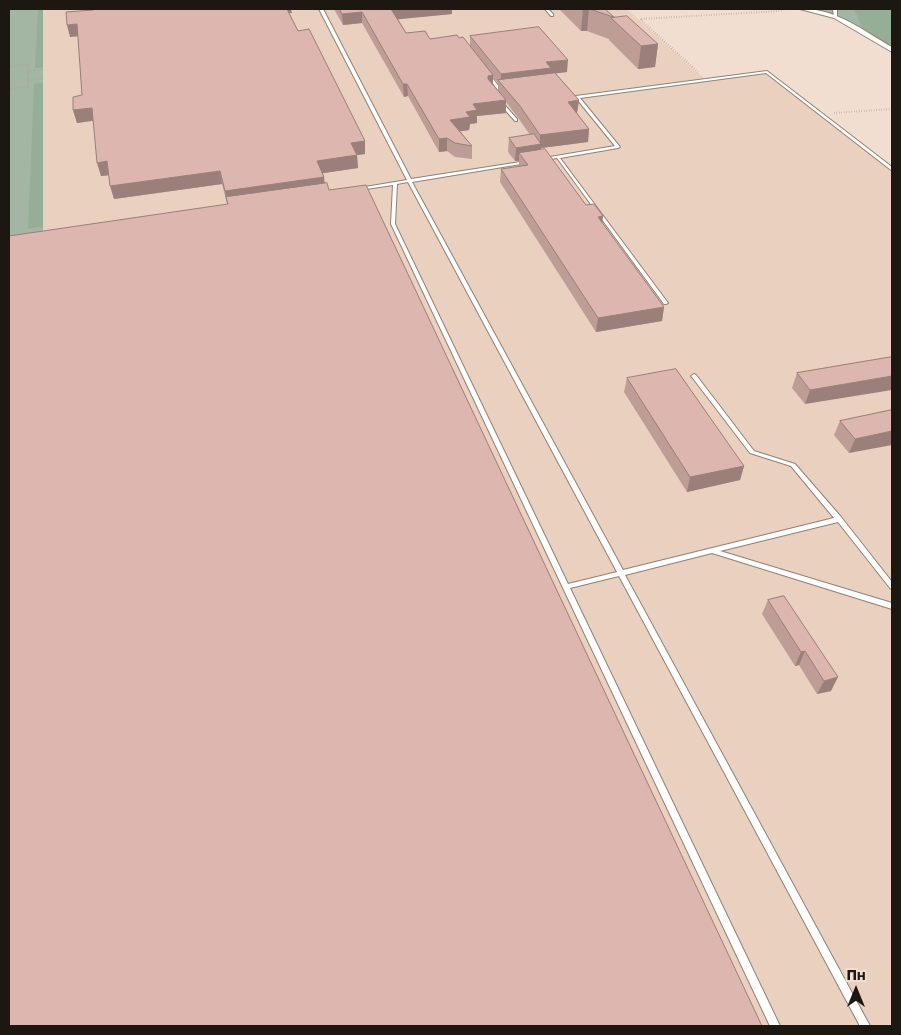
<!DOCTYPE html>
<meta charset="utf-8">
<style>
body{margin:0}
#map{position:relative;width:901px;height:1035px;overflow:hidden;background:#f1ded1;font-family:"Golos Text",sans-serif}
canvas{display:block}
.frame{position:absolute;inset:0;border:10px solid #1d1712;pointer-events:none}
.north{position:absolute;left:831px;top:965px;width:50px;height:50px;-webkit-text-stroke:4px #f1ded1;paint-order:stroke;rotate:0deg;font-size:14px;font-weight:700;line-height:20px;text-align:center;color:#1d1712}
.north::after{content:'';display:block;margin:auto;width:18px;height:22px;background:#1d1712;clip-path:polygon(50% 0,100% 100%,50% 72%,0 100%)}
</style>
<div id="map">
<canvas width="901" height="1035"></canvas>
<div class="frame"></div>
<div class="north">Пн</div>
</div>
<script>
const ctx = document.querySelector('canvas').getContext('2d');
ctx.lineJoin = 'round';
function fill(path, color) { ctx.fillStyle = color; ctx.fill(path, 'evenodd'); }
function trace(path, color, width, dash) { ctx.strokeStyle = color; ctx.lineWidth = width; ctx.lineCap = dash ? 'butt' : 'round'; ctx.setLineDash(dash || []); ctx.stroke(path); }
const built = new Path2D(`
 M43 9H627L706 80 767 72 892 169V1026H9V238L43 233Z`);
const green = new Path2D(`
 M9 9H43V233L9 238Z
 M803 9H892V50L836 17Z`);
const forest = new Path2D(`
 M38 9H43V67L35 68Z
 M854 9 892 10V46L863 29Z
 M43 83V227L28 229 34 84Z`);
const path = new Path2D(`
 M9 67 28 64V87L9 89
 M28 71 43 69
 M698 72 640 19 780 11 785 9
 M28 80 43 78
 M834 113 892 109`);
const lane = new Path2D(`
 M319 9H323L411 179 527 161 529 162 527 163 412 182 623 570 834 518 791 466 750 453 692 377 691 376 694 374 696 375 754 451 795 464 841 517 892 582V589L890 588 838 522 720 551 892 603V609L712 553 625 575 870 1026H860L619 576 570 588 780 1026H770L391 224 393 185 359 190 357 189 359 188 407 180ZM408 182 617 572 568 584 395 224 397 184Z
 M545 9H548L553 14V16H551Z
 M833 9H837V18L834 17Z
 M767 71 892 167V170H891L766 73 580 98 620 147 618 148 560 158 668 303 666 304H664L557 158 544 160 542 159 544 158 615 146 576 98V96Z
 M488 75H490L500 88H506V90H498L487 76Z
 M499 101H501L517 119V121H515L499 103Z`);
const street = new Path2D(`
 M800 9C834 7 864 31 892 47V52L834 18Z`);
const wall = new Path2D(`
 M334 9H452V14L398 19 406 33 430 39 459 38 470 46V36L567 72 555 73 579 100 577 113 589 129 588 142 541 148 540 150 586 205 603 216 602 223 664 307 662 321 596 332 500 182 501 169 519 167V161H515L508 152 509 138 530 135 519 119 506 102V113L477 116V123L470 124 469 130 460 131 472 146V159L455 157 447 151 439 152 408 96 404 97 362 23 343 25ZM493 77 498 83V90L493 85Z
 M559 9H605L614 18 658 44 655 67 638 69 609 40V39L587 31H581Z
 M93 10 292 13H289L298 31 365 141V154L357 155 358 168 322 173 324 177 325 184 227 204 222 184 114 199 109 175 101 176 93 121 77 123 73 110 82 95 78 36 70 37Z
 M892 357 805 404 792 388 797 373Z
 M627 378 744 466 740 480 687 492 624 392Z
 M892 410 849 453 834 435 840 421Z
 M784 596 831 691 817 694 799 665 795 666 762 614 768 600Z`);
const shadedWall = new Path2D(`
 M285 9H291L292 13H285Z
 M391 9H452V14L391 20Z
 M583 9H589L587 31H581Z
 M362 12V23L343 25 342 14Z
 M77 24 80 36 70 37 67 25Z
 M658 44 655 67 638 69 641 46Z
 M568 60 567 72 551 74 501 83V74L546 62Z
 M493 75V87L487 89 488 76Z
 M403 84H407L408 96 404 97Z
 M506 100V113L477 116V123L470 124 469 130 450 133V120L466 112 473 104Z
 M579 100 577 113 567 114 568 102Z
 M92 108 96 120 77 123 73 110Z
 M589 129 588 142 541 148 540 157 519 153V161H515L516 148 540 144V135Z
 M447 138V151L439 152V139Z
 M365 141V154L357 155 358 168 318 174 317 161 351 143Z
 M107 161 111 175 101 176 97 163Z
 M220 171 222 184 114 199 110 186Z
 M324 177 325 191 226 197 227 204 225 191Z
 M603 216 601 230 598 217Z
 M664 307 662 321 596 332 598 318Z
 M892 376V390L805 404 810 390Z
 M892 431V445L849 453 855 439Z
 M744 466 740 480 687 492 690 477Z
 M805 651 799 665 795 666 801 652Z
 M838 677 831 691 817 694 824 681Z`);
const building = new Path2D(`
 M93 9H287L298 31 309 29 365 141 351 143 357 155 317 161 324 177 225 191 220 171 110 186 107 161 97 163 92 108 73 110V97L82 95 77 24 67 25 66 12 93 10Z
 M340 9H391L406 33 425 31 430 39 457 35 459 38 463 37 493 75 488 76V79L506 100 473 104 477 110 466 112 470 117 450 120 472 146 455 143 447 138 439 139 407 84H403L362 12 342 14Z
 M590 9H605L614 17Z
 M627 16 658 44 641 46 611 18Z
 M539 27 568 60 546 62 551 68 501 74 470 36Z
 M555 73 579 100 568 102 589 129 540 135 520 106 498 80Z
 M534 134 541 144 516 148 509 138Z
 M545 149 586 205 594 204 603 216 598 217 664 307 598 318 501 169 528 165 519 153Z
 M327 183 329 190 366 185 762 1026H9V236L228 204 226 197Z
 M892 357V376L810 390 797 373Z
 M676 369 744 466 690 477 627 378Z
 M892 410V431L855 439 840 421Z
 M784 596 838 677 824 681 805 651 801 652 768 600Z`);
fill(built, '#e9d0bf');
fill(green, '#a3b6a4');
fill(forest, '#95af96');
trace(lane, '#928176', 2);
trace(street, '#928176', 2);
trace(path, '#ad9e93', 2, [0.5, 2]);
fill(lane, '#fff');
fill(street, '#fff');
fill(wall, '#bd9d96');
fill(shadedWall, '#9a7f7a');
fill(building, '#dcb6af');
trace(building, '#9a7f7a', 1);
</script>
